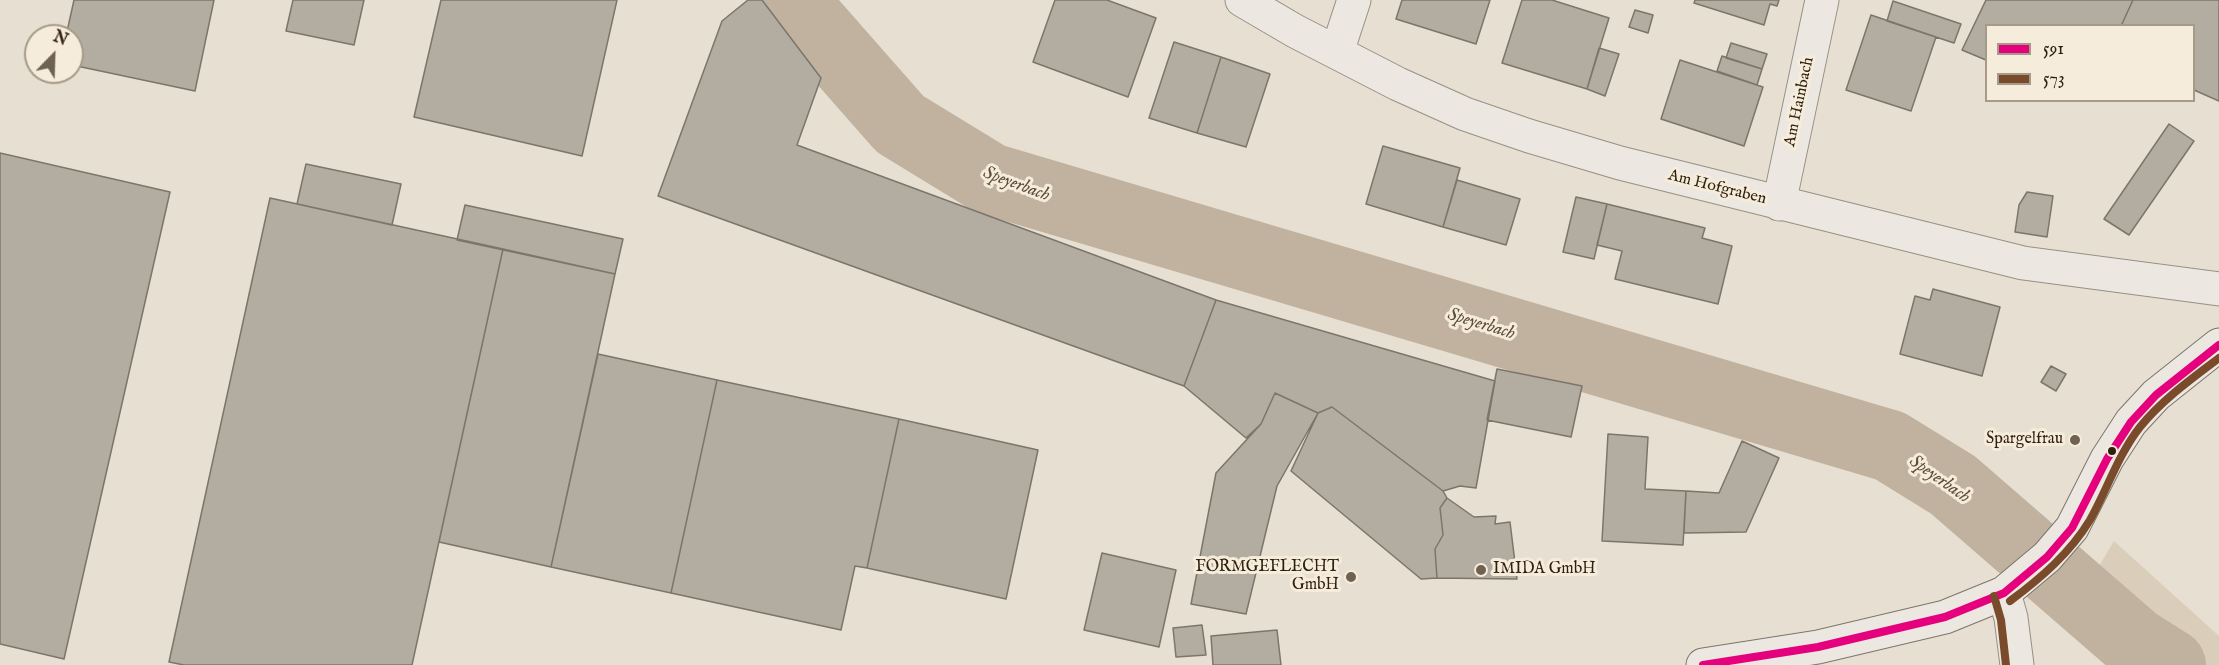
<!DOCTYPE html>
<style>
body{margin:0}
#map{position:relative;width:2219px;height:665px;overflow:hidden;background:#e7dfd1;font-family:"IM FELL English",serif}
canvas{display:block}
.legend{position:absolute;left:1985px;top:24px;width:210px;height:78px;box-sizing:border-box;background:#f6ecdb;border:2px solid #a69a89;margin:0;padding:8px 10px;list-style:none;font-size:18px;color:#2f1f0d}
.legend li{display:flex;align-items:center;gap:12px;height:30px}
.legend b{width:30px;border:2px solid #a69a89}
.north{position:absolute;left:24px;top:24px;width:60px;height:60px;box-sizing:border-box;background:#f6ecdb;border:2px solid #a69a89;border-radius:50%;rotate:23deg;font-size:16px;font-weight:700;line-height:24px;text-align:center;color:#2f1f0d}
.north::after{content:'';display:block;margin:auto;width:21px;height:27px;background:#6f6252;clip-path:polygon(50% 0,100% 100%,50% 72%,0 100%)}
</style>
<div id="map">
<canvas width="2219" height="665"></canvas>
<ul class="legend">
<li><b style="height:8px;background:#e5007d"></b>591</li>
<li><b style="height:8px;background:#7a4b2a"></b>573</li>
</ul>
<div class="north">N</div>
</div>
<script>
const ctx = document.querySelector('canvas').getContext('2d');
ctx.lineJoin = 'round';
function fill(path, color) { ctx.fillStyle = color; ctx.fill(path, 'evenodd'); }
function trace(path, color, width, dash) { ctx.strokeStyle = color; ctx.lineWidth = width; ctx.lineCap = dash ? 'butt' : 'round'; ctx.setLineDash(dash || []); ctx.stroke(path); }
function label(font, color, halo, rows, align = 'center') {
  ctx.font = font + ' "IM FELL English",serif'; ctx.lineWidth = 6; ctx.setLineDash([]); ctx.textBaseline = 'middle'; ctx.strokeStyle = halo; ctx.fillStyle = color; for (const [text, x, y, turn = 0] of rows) {
    ctx.save(); ctx.translate(x, y); ctx.rotate((+turn || 0) * Math.PI / 180); ctx.textAlign = isNaN(turn) ? turn : align; if (halo) ctx.strokeText(text, 0, 0); ctx.fillText(text, 0, 0); ctx.restore();
  }
}
const green = new Path2D(`
 M2114 541 2219 636V665H2113L2107 659 2070 614Z`);
const river = new Path2D(`
 M791 0 900 124 990 179 1890 446 1953 485 2135 643 2170 665`);
const building = new Path2D(`
 M74 0H214L195 91 72 65V36H66Z
 M293 0H364L354 45 286 31Z
 M441 0H617L582 156 414 117Z
 M748 0H762L821 78 797 145 1216 300 1184 386 658 196 722 21Z
 M1055 0H1107L1156 18 1128 97 1033 62Z
 M1402 0H1490L1476 44 1396 19Z
 M1522 0H1552L1609 18 1587 89 1502 63Z
 M1695 0H1779L1777 6 1770 4 1764 25 1694 3Z
 M1986 0H2133L2121 26H1986V60L1962 50Z
 M2133 0H2219V101L2194 90V26H2121Z
 M1893 1 1961 24 1954 43 1887 21Z
 M1635 10 1653 15 1648 33 1629 27Z
 M1871 15 1936 37 1911 111 1846 90Z
 M1174 42 1221 57 1197 133 1149 118Z
 M1731 43 1767 54 1762 69 1726 58Z
 M1599 48 1619 54 1605 96 1587 89Z
 M1722 56 1762 69 1757 85 1717 71Z
 M1221 57 1270 74 1246 147 1197 133Z
 M1680 60 1763 87 1744 146 1661 119Z
 M2169 124 2194 141 2129 235 2104 219Z
 M1383 146 1460 168 1443 227 1366 204Z
 M0 153 170 192 64 659 0 644Z
 M306 164 401 184 392 225 297 204Z
 M1457 180 1520 199 1506 245 1443 227Z
 M2027 192 2053 196 2047 237 2015 232 2019 205Z
 M1576 197 1607 204 1594 259 1563 252Z
 M270 198 503 249 412 665H184L169 662Z
 M1607 204 1705 228 1702 238 1732 246 1718 304 1615 279 1622 251 1597 245Z
 M465 205 623 239 615 274 457 240Z
 M503 249 615 274 551 567 439 542Z
 M1933 289 2000 307 1982 376 1900 354 1915 296 1930 300Z
 M1216 300 1495 381 1476 488 1460 486 1443 491 1332 407 1318 413 1275 393 1261 424 1246 438 1184 386Z
 M598 354 717 380 671 593 551 567Z
 M2051 366 2066 374 2056 391 2041 382Z
 M1497 369 1582 386 1571 437 1487 420Z
 M717 380 899 419 867 568 855 566 841 630 671 593Z
 M1275 393 1318 413 1277 486 1246 614 1191 604 1216 473 1261 424Z
 M1332 407 1443 491 1447 498 1440 508 1443 535 1435 549 1437 578 1421 579 1291 471 1318 413Z
 M899 419 1038 450 1006 599 867 568Z
 M1608 434 1648 437 1645 489 1686 491 1683 545 1602 541Z
 M1742 441 1779 458 1746 532 1684 533 1686 491 1719 493Z
 M1447 498 1474 517 1496 516 1495 524 1510 522 1517 579 1437 578 1435 549 1443 535 1440 508Z
 M1102 553 1176 570 1159 647 1084 630Z
 M1202 625 1206 655 1176 657 1173 628Z
 M1277 630 1281 665H1213L1211 636Z`);
const minor = new Path2D(`
 M1242 0 1295 31 1398 84 1465 114 1529 136 1620 163 2023 263 2219 289
 M1337 52 1354 0
 M1779 204 1822 0`);
const tertiary = new Path2D(`
 M2004 593 2011 618 2017 665`);
const secondary = new Path2D(`
 M1703 665 1818 647 1945 617 2004 593 2047 557 2072 528 2107 459 2131 422 2156 395 2219 345`);
const bus1 = new Path2D(`
 M1703 665 1818 647 1945 617 2004 593 2047 557 2072 528 2107 459 2131 422 2156 395 2219 345`);
const bus2 = new Path2D(`
 M1994 596 2001 620 2006 665
 M2010 601C2041 578 2070 553 2090 520 2107 490 2118 455 2140 427 2162 400 2191 379 2219 358`);
const markers = [
 [2075,440,6,"#6f6252"],
 [2112,451,5,"#2f1f0d"],
 [1481,570,6,"#6f6252"],
 [1351,577,6,"#6f6252"]
];
const streetNames = [
 ["Am Hainbach",1800,102,-78],
 ["Am Hofgraben",1717,188,14]
];
const poiNames = [
 ["Spargelfrau",2063,440],
 ["FORMGEFLECHT",1339,568],
 ["GmbH",1339,586],
 ["IMIDA GmbH",1493,570,"left"]
];
const waterNames = [
 ["Speyerbach",1016,185,20],
 ["Speyerbach",1481,325,17],
 ["Speyerbach",1939,480,35]
];
fill(green, '#daceba');
trace(river, '#c0b29e', 72);
fill(building, '#b3aca1');
trace(building, '#7c756b', 1.5);
trace(minor, '#969086', 35);
trace(tertiary, '#969086', 35);
trace(secondary, '#7c756b', 35);
trace(minor, '#ece8e1', 33);
trace(tertiary, '#ece8e1', 33);
trace(secondary, '#ece8e1', 33);
trace(bus1, '#e5007d', 8);
trace(bus2, '#7a4b2a', 8);
for (const [x, y, r, color] of markers) { const dot = new Path2D(); dot.arc(x, y, r, 0, 2 * Math.PI); ctx.fillStyle = color; ctx.fill(dot); trace(dot, '#f6ecdb', 2); }
label('16px', '#2f1f0d', '#f6ecdb', streetNames);
label('16px', '#2f1f0d', '#f6ecdb', poiNames, 'right');
label('italic 18px', '#5c4c38', '#f6ecdb', waterNames);
</script>
